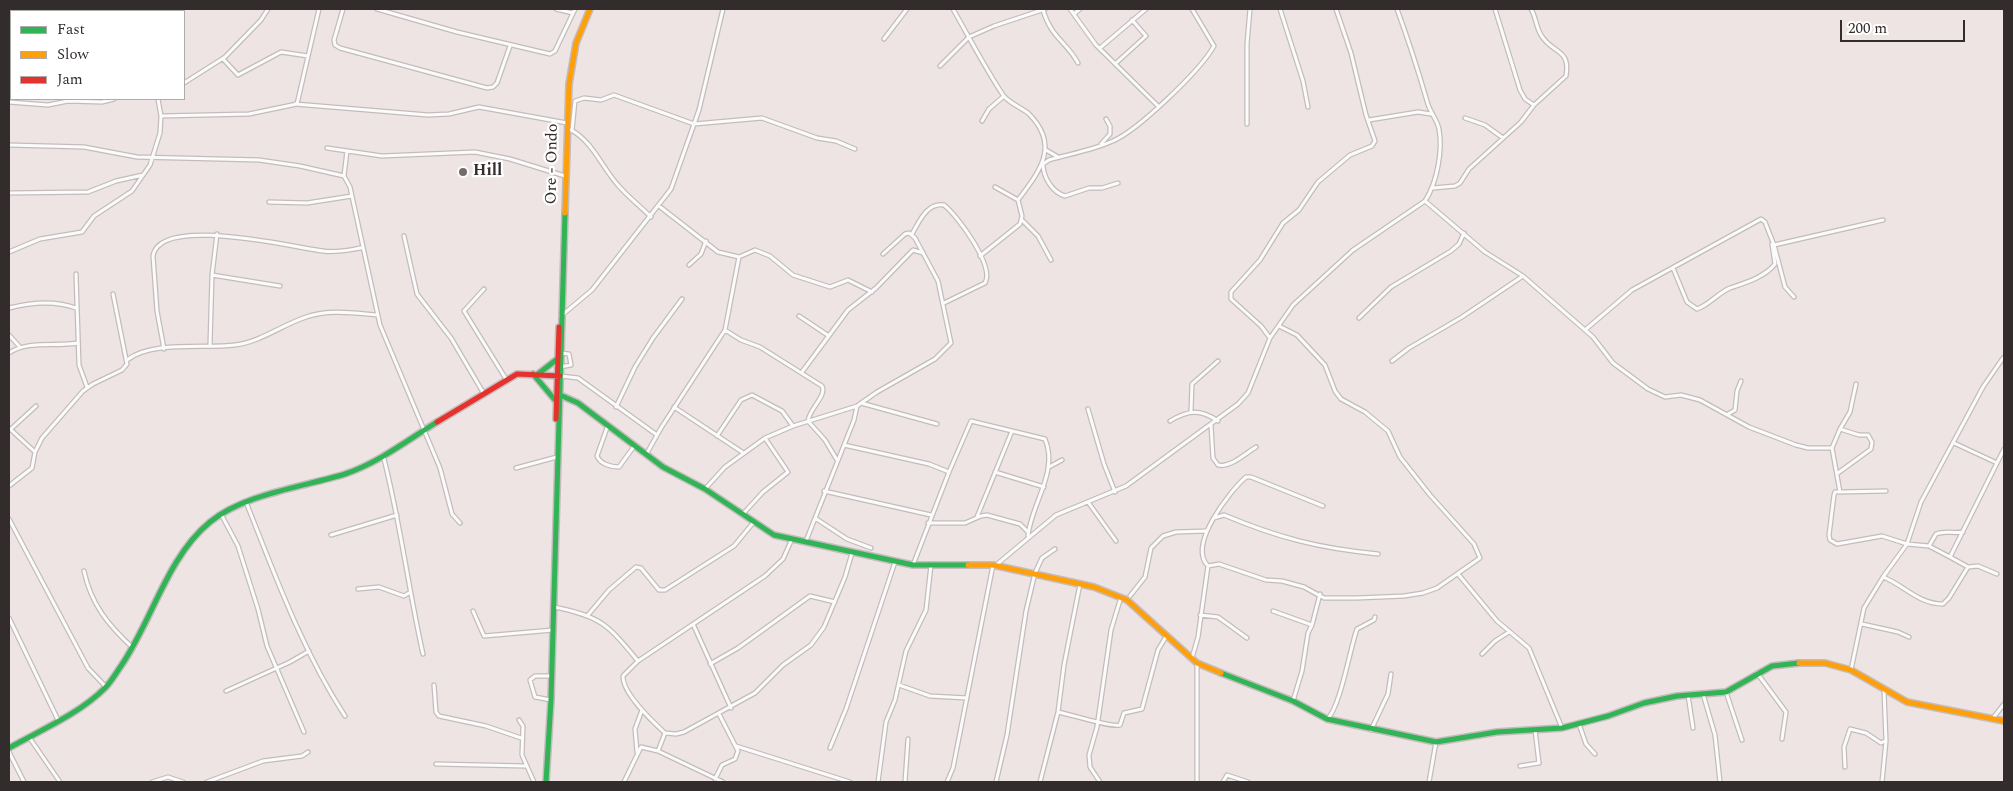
<!DOCTYPE html>
<style>
body{margin:0}
#map{position:relative;width:2013px;height:791px;overflow:hidden;background:#eee4e4;font-family:Spectral,serif}
canvas{display:block}
.frame{position:absolute;inset:0;border:10px solid #332c2c;pointer-events:none}
.legend{position:absolute;left:10px;top:10px;width:175px;height:90px;box-sizing:border-box;background:#fff;border:1px solid #adabab;margin:0;padding:6px 9px;list-style:none;font-size:15px;color:#332c2c}
.legend li{display:flex;align-items:center;gap:10px;height:25px}
.legend b{width:25px;border:1px solid #adabab}
.scale{position:absolute;left:1840px;top:20px;width:125px;height:22px;box-sizing:border-box;border:2px solid #332c2c;border-top:0;padding-left:6px;font-size:15px;line-height:18px;white-space:nowrap;color:#332c2c;-webkit-text-stroke:4px #fff;paint-order:stroke}
</style>
<div id="map">
<canvas width="2013" height="791"></canvas>
<div class="frame"></div>
<ul class="legend">
<li><b style="height:6px;background:#30b455"></b>Fast</li>
<li><b style="height:6px;background:#ff9f0a"></b>Slow</li>
<li><b style="height:6px;background:#e5322d"></b>Jam</li>
</ul>
<div class="scale">200 m</div>
</div>
<script>
const ctx = document.querySelector('canvas').getContext('2d');
ctx.lineJoin = 'round';
function trace(path, color, width, dash) { ctx.strokeStyle = color; ctx.lineWidth = width; ctx.lineCap = dash ? 'butt' : 'round'; ctx.setLineDash(dash || []); ctx.stroke(path); }
function label(font, color, halo, rows, align = 'center') {
  ctx.font = font + ' Spectral,serif'; ctx.lineWidth = 4.5; ctx.setLineDash([]); ctx.textBaseline = 'middle'; ctx.strokeStyle = halo; ctx.fillStyle = color; for (const [text, x, y, turn = 0] of rows) {
    ctx.save(); ctx.translate(x, y); ctx.rotate((+turn || 0) * Math.PI / 180); ctx.textAlign = isNaN(turn) ? turn : align; if (halo) ctx.strokeText(text, 0, 0); ctx.fillText(text, 0, 0); ctx.restore();
  }
}
const street = new Path2D(`
 M343 9 334 40 335 45 340 48 487 88 493 87 497 83 510 46
 M377 9 457 32 550 54 555 51 575 9
 M556 9 573 13
 M953 9C969 37 985 68 1003 95 1009 103 1020 107 1028 113 1061 145 1040 171 1018 200
 M1070 9 1096 45 1158 106
 M1280 9 1303 81 1308 107
 M1495 9 1520 90 1525 99 1534 105
 M1043 10C1051 38 1067 42 1078 63
 M1074 14 1080 9
 M884 39 907 9
 M1100 48 1146 9
 M9 52 11 53
 M223 59 238 75 281 52 308 56
 M1115 64 1146 36 1132 20
 M940 66 969 37 994 26 1045 9
 M184 83 225 57 261 20 268 9
 M9 102 48 105 68 101 102 102 114 99
 M295 104 428 115 449 114 479 107 567 123
 M161 116 249 114 297 104 319 9
 M1465 118 1485 125 1503 138
 M1369 120 1418 112 1431 114
 M982 121 989 109 1004 96
 M1247 124V44L1250 9
 M571 130C592 141 602 167 617 184 627 196 640 206 651 217
 M572 130 575 101 584 98 601 100 614 95 694 124 762 118 817 138 836 141 855 149
 M1101 144 1110 134V126L1106 119
 M9 145 84 147 137 157 259 160 300 166 344 176 350 187 380 325 440 468 452 514 460 523
 M327 148 382 156 475 152 510 159 565 176
 M1046 150 1058 157
 M344 176 347 151
 M1118 183 1102 188H1089L1065 196C1052 192 1043 177 1043 164L1049 160C1070 154 1093 150 1113 141 1138 130 1200 71 1214 46L1192 9
 M995 187 1018 200
 M1433 188 1455 186 1460 183 1469 169 1521 122 1534 105 1566 76C1571 48 1552 54 1541 35 1536 27 1536 17 1531 9
 M9 193 88 192 116 181 143 175
 M1425 201 1485 252 1523 276
 M269 202 307 203 352 196
 M659 206 718 252 739 257
 M1022 220 1038 236 1051 260
 M912 234C919 222 927 202 944 205 957 215 995 266 985 283L944 303
 M404 236 417 294 451 338 484 394
 M1774 245 1785 287 1794 297
 M9 252 40 239 82 232 94 216 132 191 150 165 160 133 161 116 158 99
 M980 256 1020 224 1022 216 1018 200
 M689 265 701 254 706 241
 M1673 268 1687 302 1697 309C1709 305 1718 293 1730 288 1745 283 1765 277 1775 264L1772 244
 M76 274 79 365 87 387
 M212 275 280 286
 M484 289 464 311 506 379
 M9 308C32 302 54 300 76 308
 M561 316 592 290 671 189 699 110 723 9
 M799 316 829 336
 M1359 318 1391 287 1451 251 1459 244 1464 233
 M725 330 741 340 760 347 822 386C827 396 809 409 808 421
 M1585 330 1632 290 1761 219 1765 222 1774 245 1883 220
 M9 335 19 346
 M1270 338 1261 326 1231 299V292L1260 260 1283 223 1299 210 1318 182 1350 155 1372 146 1375 141 1366 115 1351 53 1336 9
 M210 345 212 275 217 234
 M164 349 157 311 153 256C159 214 296 248 323 251 336 253 349 250 361 248
 M9 353C28 340 55 347 78 343
 M127 360C152 340 205 349 235 345 260 342 282 325 306 317 329 309 354 313 377 315
 M1392 361 1409 348 1462 317 1523 276 1593 337 1613 363 1648 389 1665 397 1681 395 1700 400 1749 427 1796 445 1808 448H1832L1840 492H1835L1834 495 1829 535 1830 540 1837 544 1882 536 1907 544 1921 502 1983 387 2003 358
 M560 367 571 365 569 354 561 353
 M802 372 848 310 876 288 913 250 923 253
 M561 376 578 378 657 435
 M861 403 937 424
 M616 407 635 367 653 338 682 299
 M674 407 742 452
 M1088 409 1104 464 1115 492
 M1191 411 1192 384 1218 361
 M1728 414 1735 410 1737 391 1741 381
 M808 421 825 440 837 460
 M1170 421C1188 410 1200 409 1218 421
 M608 425 597 456C600 464 611 467 619 467L635 445
 M1211 425 1213 458 1218 465C1230 468 1245 454 1256 447
 M9 428 35 452
 M11 429 36 406
 M1840 429 1850 412 1856 384
 M717 436 741 400 752 395 782 411 793 426
 M1954 443 1997 463
 M844 445 929 464 949 472 913 565
 M1832 448 1840 429 1859 435H1868L1872 442 1871 449 1838 473
 M647 453 661 428 725 330 739 257 755 250 770 256 793 275 830 287 848 280 872 292
 M383 455C400 520 408 587 423 654
 M1049 467 1062 460
 M516 468 557 457
 M949 472 971 421 1045 439C1059 472 1031 504 1028 536
 M995 472 1044 487
 M9 486 32 468 35 452 42 438 83 391 93 384 122 370 127 364 113 294
 M705 489 725 467 765 438 793 426 857 406 877 392 935 359 951 343 938 281 915 238 909 233 905 234 883 254
 M824 491 931 515
 M1840 492 1886 491
 M246 502C275 575 302 650 345 716
 M1088 502 1116 541
 M221 514 238 546 258 609 267 646 304 732
 M742 515 763 492 788 472 765 438
 M977 517 1012 431
 M815 518 847 539 871 548
 M1214 518 1224 515C1279 538 1318 548 1378 554
 M9 519 88 668 106 687
 M928 523H965L981 516 987 515 1020 524 1028 532
 M331 535 397 515
 M792 539 783 559 765 576 638 661 623 676C622 693 652 721 665 733L676 734 684 732 755 693 783 665 811 645 824 627 845 577 852 553
 M806 541 854 420 857 406
 M1929 546 1936 534C1945 530 1953 534 1963 532
 M996 565 1056 515 1126 486 1238 404 1248 393 1270 338 1293 305 1353 250 1425 201C1437 183 1443 150 1439 129 1437 119 1429 111 1427 101 1418 70 1408 39 1397 9
 M1208 566 1219 564 1266 580 1282 581 1304 587 1324 598H1357L1404 596 1423 593 1437 588 1480 558 1474 544 1430 495 1400 457 1388 431 1365 412 1341 399 1335 391 1325 365 1297 335 1279 326
 M1208 566C1187 545 1230 491 1246 477H1251L1323 506
 M1968 567 1978 566 1997 574
 M84 571C91 604 108 625 133 648
 M1458 574 1497 621 1529 648 1562 728
 M1883 577C1904 585 1918 604 1943 604L1949 598 1968 567 1950 557
 M358 589 379 587 404 596 409 593
 M1130 596 1145 577 1151 548 1163 536 1176 532 1206 531
 M554 607C601 616 608 625 638 661
 M473 611 484 636 553 630
 M1273 611 1312 625
 M588 615 609 590 636 567 641 568 659 590H665L734 546 753 523
 M1200 615 1218 617 1247 638
 M9 618 58 720
 M693 624 731 708
 M1862 624 1898 632 1909 637
 M1482 654 1495 641 1509 632
 M1192 658 1198 637 1208 566
 M710 664 738 648 810 596 835 602
 M1851 670 1864 608 1883 577 1907 544 1929 546 1950 557 2004 449
 M1757 673 1786 712 1782 739
 M434 685 436 712 439 716 486 726 521 738
 M899 685 930 696 967 698
 M226 691 290 662 309 651
 M1726 692 1742 740
 M1703 694 1715 735 1720 782
 M1688 695 1693 728
 M551 700 535 697 530 680 535 676H551
 M1293 701 1302 671 1308 633 1312 625 1320 594
 M1058 712C1069 714 1113 728 1120 725L1124 713 1142 709 1158 650 1167 635
 M1993 718 2004 704
 M1327 719C1340 709 1350 648 1357 629L1374 620 1375 617
 M519 720 523 726 522 755 534 782
 M1579 724 1586 744 1595 754
 M1371 730 1388 694 1391 674
 M29 737 60 782
 M736 746 850 782
 M830 748 846 709 895 562
 M658 751 665 733
 M9 752 24 782
 M637 752 635 729 642 710
 M436 764 526 766
 M1520 766 1539 763 1535 730
 M1845 767 1844 747 1850 729 1866 733 1881 743 1885 741
 M715 779 722 765 735 759 738 751 719 714
 M152 782 168 777 183 782
 M207 782 263 761 302 756 308 752
 M624 782 641 747 658 751 723 782
 M878 782 886 722 895 700 906 651 926 610 931 565
 M905 782 908 739
 M947 782 953 768 993 565
 M996 782 1007 735 1026 611 1035 573 1042 558 1055 549
 M1040 782 1058 712 1064 665 1080 584
 M1100 782 1090 767 1089 755 1097 727 1111 630 1121 597
 M1197 782V663
 M1223 782 1227 775 1248 782
 M1429 782 1436 742
 M1882 782 1886 741 1884 690`);
const fast = new Path2D(`
 M533 374 555 400
 M538 374 556 360
 M560 395 578 403 663 467 705 489 774 535 913 565H968
 M1221 673 1293 701 1327 719 1436 742 1497 732 1562 728 1608 716 1644 703 1677 696 1726 692 1772 666 1799 663
 M9 748C41 730 79 714 105 688 111 682 116 673 121 666 152 621 167 557 210 522 244 494 303 487 345 474 378 463 408 440 437 422
 M546 782 551 700 565 213`);
const slow = new Path2D(`
 M565 213 569 84 576 43 590 9
 M968 565H993L1094 587 1127 600 1197 663 1221 673
 M1799 663H1825L1851 670 1907 702 2004 721`);
const jam = new Path2D(`
 M556 419 559 327
 M437 422 517 374 560 376`);
const markers = [
 [463,172,5,"#746c6c"]
];
const streetNames = [
 ["Ore - Ondo",553,164,-89]
];
const poiNames = [
 ["Hill",473,172]
];
trace(street, '#c4bcbc', 5.5);
trace(fast, '#c4bcbc', 8);
trace(slow, '#c4bcbc', 8);
trace(jam, '#c4bcbc', 8);
trace(street, '#fcfbfb', 3);
trace(fast, '#30b455', 5);
trace(slow, '#ff9f0a', 5);
trace(jam, '#e5322d', 5);
for (const [x, y, r, color] of markers) { const dot = new Path2D(); dot.arc(x, y, r, 0, 2 * Math.PI); ctx.fillStyle = color; ctx.fill(dot); trace(dot, '#fff', 2); }
label('16px', '#332c2c', '#fff', streetNames);
label('bold 16px', '#332c2c', '#fff', poiNames, 'left');
</script>
